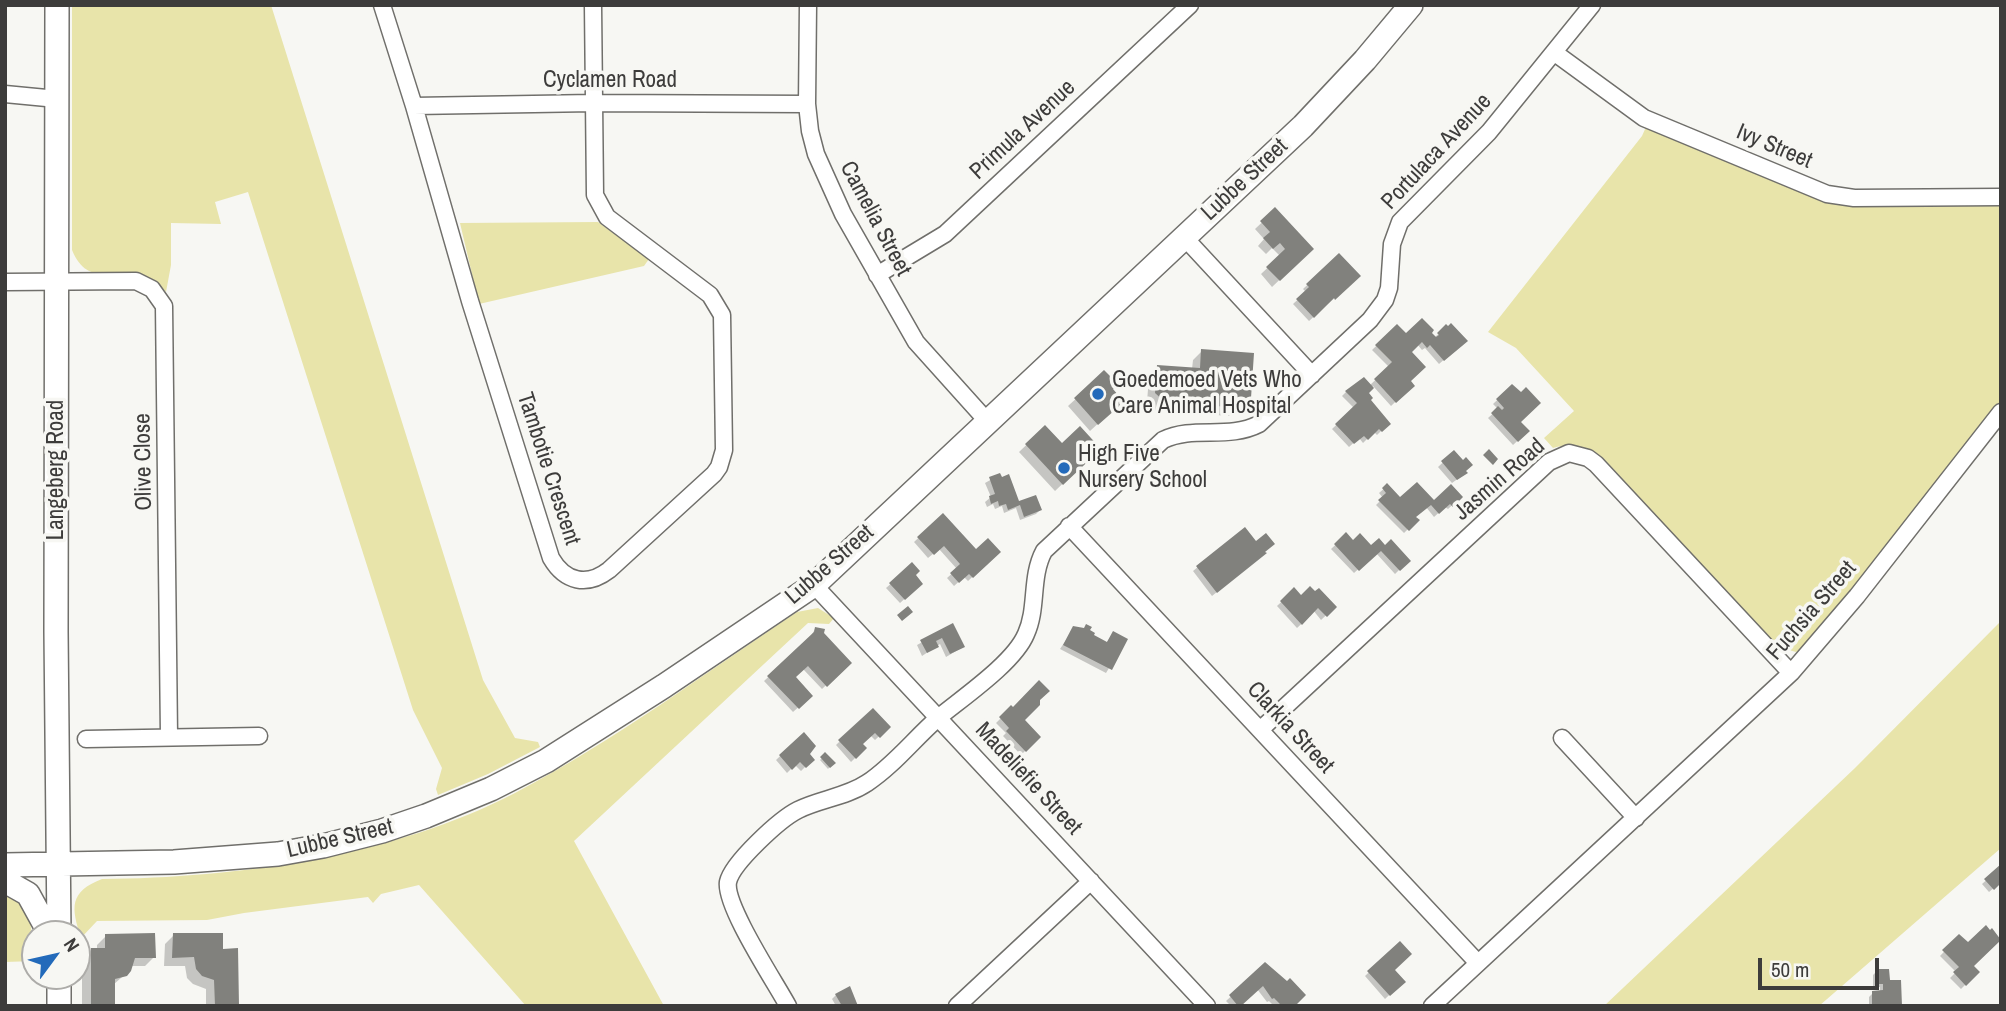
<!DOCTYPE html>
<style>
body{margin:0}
#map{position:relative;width:2006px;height:1011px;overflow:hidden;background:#f7f7f3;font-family:"Archivo Narrow",sans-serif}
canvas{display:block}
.frame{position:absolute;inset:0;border:7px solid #3d3c3b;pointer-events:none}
.north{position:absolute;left:21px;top:920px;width:70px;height:70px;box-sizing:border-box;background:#f7f7f3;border:2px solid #adaca9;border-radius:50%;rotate:57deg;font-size:19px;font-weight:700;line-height:28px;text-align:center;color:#3d3c3b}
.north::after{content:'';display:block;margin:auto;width:24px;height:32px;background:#236aba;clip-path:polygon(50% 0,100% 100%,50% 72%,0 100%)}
.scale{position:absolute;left:1758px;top:958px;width:121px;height:32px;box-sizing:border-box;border:4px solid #3d3c3b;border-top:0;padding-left:9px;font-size:21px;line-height:24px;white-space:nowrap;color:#3d3c3b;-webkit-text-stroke:5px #f7f7f3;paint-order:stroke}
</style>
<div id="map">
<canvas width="2006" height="1011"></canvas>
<div class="frame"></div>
<div class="north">N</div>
<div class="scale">50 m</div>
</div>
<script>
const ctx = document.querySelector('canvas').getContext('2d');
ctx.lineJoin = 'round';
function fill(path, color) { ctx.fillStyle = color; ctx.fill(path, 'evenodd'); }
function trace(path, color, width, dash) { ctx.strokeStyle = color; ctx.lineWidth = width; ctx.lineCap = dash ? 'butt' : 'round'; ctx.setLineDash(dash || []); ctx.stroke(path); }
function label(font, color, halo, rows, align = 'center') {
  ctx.font = font + ' "Archivo Narrow",sans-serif'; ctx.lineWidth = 7; ctx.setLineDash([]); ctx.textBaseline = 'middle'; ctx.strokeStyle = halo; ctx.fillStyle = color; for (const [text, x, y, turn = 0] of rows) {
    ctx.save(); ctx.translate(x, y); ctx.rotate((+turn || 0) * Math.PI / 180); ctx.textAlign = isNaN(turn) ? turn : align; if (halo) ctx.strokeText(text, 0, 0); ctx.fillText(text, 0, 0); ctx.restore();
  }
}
const green = new Path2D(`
 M72 5H271L483 680 515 738 538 742 540 747 488 774 438 795 436 789 442 768 413 710 248 192 215 202 221 224 171 223V265L166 292C158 283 150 276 138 274 110 269 87 286 72 250Z
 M1646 127 1820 200 1838 204H2001V401L1806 648 1796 652 1778 647 1603 458C1586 449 1572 442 1553 448L1544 438 1574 411 1516 348 1488 332 1642 136Z
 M598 222 649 259 644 266 479 304 460 223Z
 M818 608 834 618 829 624 808 623 574 841 664 1006H526L419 885 381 894 373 903 368 897 244 913 207 920 97 921 81 938C71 907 69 892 102 879 237 878 394 856 515 793 614 741 705 673 797 612Z
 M2001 621V848L1819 1006H1604L1855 768Z
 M5 893 23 904 30 919 35 961 5 962Z`);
const shadow = new Path2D(`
 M1275 210 1312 249 1272 287 1261 274 1280 256 1272 248 1266 254 1258 246 1264 239 1255 229Z
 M1339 255 1359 276 1309 321 1293 304 1306 292 1303 289Z
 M1397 326 1406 336 1430 333 1434 338 1446 327 1461 345 1439 364 1425 348 1422 350 1417 344 1410 352 1408 381 1412 386 1391 406 1373 386 1366 393 1368 400 1388 424 1377 435 1374 432 1363 443 1359 438 1349 447 1332 429 1354 408 1342 396 1346 392 1369 386 1389 367 1372 350Z
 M1202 351 1240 407 1230 416 1155 411 1147 402 1149 376 1158 367 1192 369 1193 360Z
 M1104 373 1115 408 1090 431 1068 406Z
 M1512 386 1519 422 1528 431 1513 445 1488 418 1498 409 1493 404Z
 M1045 427 1062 446 1099 449 1055 491 1019 452Z
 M1454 452 1466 473 1452 483 1438 467Z
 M999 475 1018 503 1040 510 1036 514 1020 520 1016 508 1004 513 1002 506 995 509 993 504 987 507 985 502 991 497 985 483Z
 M1387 486 1400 500 1434 502 1461 497 1448 509 1445 507 1434 517 1426 507 1414 517 1417 520 1404 533 1376 505 1383 498 1379 493Z
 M943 515 976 551 999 552 968 581 964 577 954 586 947 578 957 569 939 549 928 558 914 542Z
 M1244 529 1260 557 1212 596 1193 571Z
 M1346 535 1353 542 1371 547H1385L1408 561 1395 574 1376 553 1354 573 1331 549Z
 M912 565 914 575 921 584 900 603 886 588Z
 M1294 590 1301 597 1335 607 1321 620 1313 610 1311 615 1297 628 1277 606Z
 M953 625 963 647 946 657 940 644 922 656 917 645Z
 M1074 628 1106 643 1114 633 1126 640 1106 673 1060 649Z
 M815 629 850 663 822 689 803 669 794 677 811 696 793 712 764 681 810 638Z
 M1011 708 1039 737 1021 755 1003 736 1006 733 996 723Z
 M872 710 889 727 875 740 870 735 861 744 865 748 851 762 836 745Z
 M803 734 807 754 813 759 801 771 795 765 787 773 776 760Z
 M825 755 833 763 828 769 820 760Z
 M2001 867V882L1989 892 1982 884Z
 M174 935 221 950 237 1006H206V989L193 984 187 978 185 966H164L165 944Z
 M106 936 154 957 145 966H131L130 970 113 985V1006H82V959L91 950H97V945Z
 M1959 936 1972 966 1978 972 1961 989 1950 978 1956 972 1940 956Z
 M1400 943 1393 970 1403 982 1385 999 1365 976Z
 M1265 965 1292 1006H1274L1269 1001 1267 1002 1257 989 1239 1006H1231L1226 1001Z
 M1877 971 1888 982 1900 1006H1869V997L1873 993 1880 992V987H1873V975Z
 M836 995 856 1006H836L832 999Z`);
const building = new Path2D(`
 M1275 207 1314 249 1280 281 1266 267 1285 249 1280 243 1273 249 1263 238 1270 232 1260 221Z
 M1339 253 1361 276 1335 300 1334 298 1314 318 1296 299 1309 287 1306 284Z
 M1422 318 1434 330 1432 333 1436 337 1439 335 1437 333 1446 324 1448 326 1451 323 1468 341 1444 361 1430 345 1427 348 1422 342 1412 352 1426 367 1411 381 1415 386 1396 403 1374 379 1392 362 1375 345 1397 324 1406 333Z
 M1201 349 1254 353 1251 398 1241 408 1165 402 1155 393 1157 365 1200 368Z
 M1104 370 1112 378 1115 376 1121 383 1113 389 1124 402 1098 425 1074 398Z
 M1364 377 1374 388 1369 393 1373 398 1371 400 1391 424 1382 432 1379 429 1368 440 1364 436 1354 444 1335 424 1357 403 1345 391Z
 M1512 384 1521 392 1526 387 1541 403 1521 422 1530 431 1518 442 1491 413 1498 406 1502 410 1504 408 1496 399Z
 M1045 425 1062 443 1080 426 1101 449 1063 485 1025 444Z
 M1489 449 1498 459 1493 465 1483 455Z
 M1454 450 1463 460 1466 457 1473 465 1466 471 1468 473 1457 480 1441 461Z
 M1000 473 1002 477 1009 474 1019 501 1036 495 1042 510 1024 517 1020 505 1008 510 1006 504 999 506 998 501 991 504 989 496 995 494 989 477Z
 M1417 482 1434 500 1451 484 1463 497 1453 507 1450 504 1439 514 1431 505 1416 517 1420 520 1409 531 1378 500 1386 493 1382 488 1387 483 1400 497Z
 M943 513 976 549 988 538 1001 552 973 578 969 574 959 583 950 573 960 564 944 546 934 555 917 537Z
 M1245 527 1256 541 1266 533 1275 544 1265 552 1267 553 1217 593 1196 566Z
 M1346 532 1353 540 1360 533 1371 545 1379 538 1385 545 1391 539 1411 561 1400 571 1381 551 1359 571 1334 544Z
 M912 562 920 571 916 575 923 584 905 600 889 583Z
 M1310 586 1315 591 1319 588 1337 607 1327 617 1318 608 1302 625 1280 601 1294 587 1301 595Z
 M908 606 913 612 902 621 897 615Z
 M953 623 965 647 950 654 942 638 936 641 939 647 927 653 920 640Z
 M1086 624 1092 627 1090 630 1095 633 1094 635 1107 642 1113 631 1128 639 1112 670 1063 645 1073 626 1084 628Z
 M815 627 825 629 824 633 852 663 827 687 808 666 796 677 813 696 799 709 767 676 814 632Z
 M1039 680 1050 691 1040 700V705L1025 720 1041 737 1026 752 1006 731 1009 728 999 717 1011 705 1013 707Z
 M873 708 891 727 880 738 875 733 863 744 867 748 856 759 838 740Z
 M804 732 816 746 810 754 815 760 806 768 800 762 792 770 779 755Z
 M825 752 836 763 830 768 820 757Z
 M2001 864V883L1994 890 1984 879Z
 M1986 925 1990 930 1992 928 2001 940 1974 966 1980 972 1966 986 1953 972 1959 967 1942 950 1959 934 1968 942Z
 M155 933 156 958H135L131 971 127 976 115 979V1006H91V948H105V934Z
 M173 933H223V949L238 948 239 1006H215L214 980 202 976 196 969 194 957 172 958Z
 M1400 941 1412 954 1395 970 1406 982 1390 996 1367 971Z
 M1265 962 1287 981 1290 978 1306 995 1295 1006H1278L1280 1004 1274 998 1272 999 1263 986 1241 1006H1238L1229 995Z
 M1876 969H1889L1890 980H1901L1902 1006 1872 1004V991L1883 990V984H1877Z
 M850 986 858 1006H842L835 994Z`);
const minor = new Path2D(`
 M382 5 414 106 470 301 551 558C565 582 587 587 609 570L714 474 719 467 724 450 722 315 710 295 607 217 595 195 593 5
 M808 5 807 104 810 131 816 154 843 214 916 342 987 421
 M1555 53 1644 118 1827 194 1854 198 2001 197
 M5 94 57 99
 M414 106 593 103 807 104
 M1184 237 1312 375
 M877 275 945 234 1190 5
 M5 282 136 281 152 289 164 306 169 736
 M1069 526 1477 962
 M814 585 1207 1006
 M1260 730 1549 462 1569 453 1588 458 1596 464 1791 673
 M1562 738 1636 818
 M86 739 259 736
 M788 1006C775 982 724 905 728 882 732 863 780 819 798 810 820 799 846 797 867 783 893 766 914 739 938 718 962 698 1014 663 1026 634 1038 608 1030 577 1044 551L1163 440C1194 425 1228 440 1259 424L1370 320 1385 300 1389 288 1392 244 1400 222 1489 132 1592 5
 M957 1006 1091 881
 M1432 1006 1791 673 1857 596 2001 412`);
const secondary = new Path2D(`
 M57 5 56 631 59 934
 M5 865 174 862 278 854 323 846 382 831 426 816 491 789 546 761 664 686 814 585 1303 126 1365 60 1411 5
 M5 881 28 894 50 934
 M59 976V1006`);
const markers = [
 [1098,394,7,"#236aba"],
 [1064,468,7,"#236aba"]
];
const streetNames = [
 ["Cyclamen Road",610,81],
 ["Primula Avenue",1023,130,-43],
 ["Ivy Street",1774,147,23],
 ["Portulaca Avenue",1437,152,-47],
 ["Lubbe Street",1245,180,-43],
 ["Camelia Street",875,219,62],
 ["Olive Close",144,462,-91],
 ["Tambotie Crescent",548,469,72],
 ["Langeberg Road",57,470,-90],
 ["Jasmin Road",1500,480,-41],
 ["Lubbe Street",830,565,-41],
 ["Fuchsia Street",1812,611,-49],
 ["Clarkia Street",1290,728,47],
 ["Madeliefie Street",1028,779,47],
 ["Lubbe Street",340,839,-13]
];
const poiNames = [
 ["Goedemoed Vets Who",1112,381],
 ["Care Animal Hospital",1112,407],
 ["High Five",1078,455],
 ["Nursery School",1078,481]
];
fill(green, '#e8e4aa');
fill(shadow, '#0003');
fill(building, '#81817d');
trace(minor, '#706f6b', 19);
trace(secondary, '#706f6b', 26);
trace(minor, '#fff', 16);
trace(secondary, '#fff', 23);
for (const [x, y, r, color] of markers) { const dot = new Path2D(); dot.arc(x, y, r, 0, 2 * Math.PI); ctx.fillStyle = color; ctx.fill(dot); trace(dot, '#f7f7f3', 2.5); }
label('23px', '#3d3c3b', '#f7f7f3', streetNames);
label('23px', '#3d3c3b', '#f7f7f3', poiNames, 'left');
</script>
